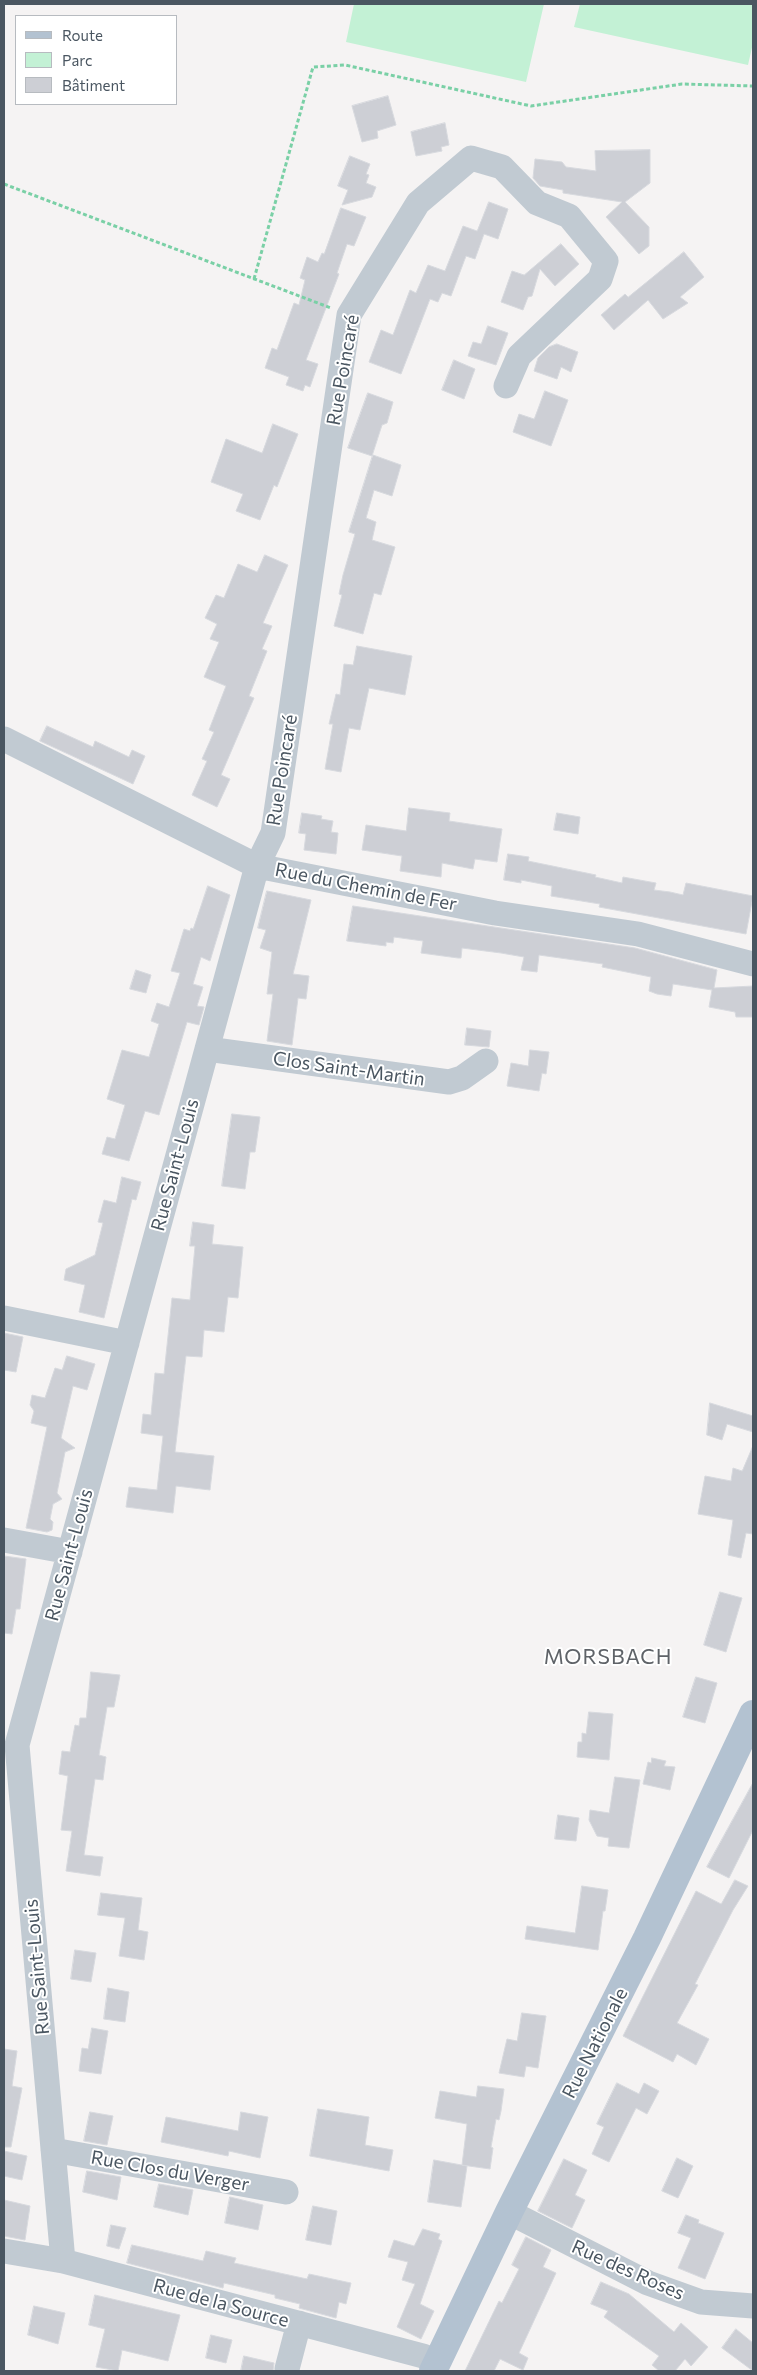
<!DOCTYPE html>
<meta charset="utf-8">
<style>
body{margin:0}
#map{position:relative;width:757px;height:2375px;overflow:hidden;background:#f5f3f3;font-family:Commissioner,sans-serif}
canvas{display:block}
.frame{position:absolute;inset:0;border:5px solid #4a5661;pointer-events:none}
.legend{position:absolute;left:15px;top:15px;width:162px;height:90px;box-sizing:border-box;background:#fff;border:1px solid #b7bbc0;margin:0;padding:6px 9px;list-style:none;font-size:15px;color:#4a5661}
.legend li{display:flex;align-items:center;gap:10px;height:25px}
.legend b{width:25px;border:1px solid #b7bbc0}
</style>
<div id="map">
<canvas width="757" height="2375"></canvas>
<div class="frame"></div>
<ul class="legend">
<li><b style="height:6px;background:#b3c2d1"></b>Route</li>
<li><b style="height:14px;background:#c3f1d5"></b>Parc</li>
<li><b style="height:14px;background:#cdcfd5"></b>Bâtiment</li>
</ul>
</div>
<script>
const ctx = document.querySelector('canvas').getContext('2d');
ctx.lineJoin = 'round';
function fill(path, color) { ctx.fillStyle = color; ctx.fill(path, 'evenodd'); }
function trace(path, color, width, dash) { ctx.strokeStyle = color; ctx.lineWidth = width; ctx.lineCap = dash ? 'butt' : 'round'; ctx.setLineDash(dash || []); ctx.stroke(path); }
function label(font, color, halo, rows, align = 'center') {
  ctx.font = font + ' Commissioner,sans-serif'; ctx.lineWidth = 4; ctx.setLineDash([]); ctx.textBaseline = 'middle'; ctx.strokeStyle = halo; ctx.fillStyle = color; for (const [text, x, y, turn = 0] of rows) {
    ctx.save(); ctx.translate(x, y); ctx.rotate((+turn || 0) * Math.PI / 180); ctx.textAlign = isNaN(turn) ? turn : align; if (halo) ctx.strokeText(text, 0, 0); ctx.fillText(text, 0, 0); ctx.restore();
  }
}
const green = new Path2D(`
 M354 4H544L526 82 346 42Z
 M580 4H753V43L748 65 574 27Z`);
const building = new Path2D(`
 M388 96 396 125 377 131 378 138 362 142 352 106Z
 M445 123 449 145 441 147 442 151 416 156 411 132Z
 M650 150V183L625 202 649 227V246L639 254 606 217 622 202 563 193V190L540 186 533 178 535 159 562 162 566 167 596 171 595 151Z
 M350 156 370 164 366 174 369 175 366 183 376 187 372 197 342 205 348 190 338 186Z
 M489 202 508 209 498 239 484 234 475 259 466 256 451 296 442 293 438 302 430 299 401 374 369 362 381 330 393 335 410 290 416 293 428 265 445 271 463 226 477 231Z
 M341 208 366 217 354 246 347 244 337 273 339 274 306 360 318 364 310 387 305 385 303 391 286 385 289 377 265 368 272 348 277 350 294 303 299 305 305 280 300 278 307 257 318 262 322 253 324 254Z
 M561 244 579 264 555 286 540 269 532 296 528 297 523 310 501 302 512 271 524 275Z
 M684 252 704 277 680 297 688 303 663 319 648 300 614 330 601 315 625 294 628 297Z
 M488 326 508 333 496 365 468 356 473 342 481 344Z
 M557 344 578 352 571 372 561 367 557 379 534 371 538 358 549 347Z
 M454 360 475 369 464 399 442 390Z
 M545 391 568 400 551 446 513 432 519 414 534 419Z
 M368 393 393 402 387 423 382 425 372 456 348 448Z
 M273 424 298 434 277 487 274 485 260 520 236 511 243 494 211 482 226 439 262 453Z
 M373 455 401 465 392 496 374 490 366 518 376 522 372 540 395 547 381 595 374 593 363 634 334 626 342 595 339 594 343 575 355 534 349 532Z
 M265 555 288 565 263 623 272 626 262 649 267 651 249 696 254 698 221 775 230 779 217 807 192 795 207 761 202 759 214 732 209 730 226 686 204 677 219 642 210 639 217 624 205 618 216 595 224 598 238 564 257 572Z
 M357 646 412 656 405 695 369 688 360 730 349 728 341 772 325 769 333 724H329L336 694 340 695 344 664 353 665Z
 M47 726 93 747 95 741 129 757 132 750 145 756 133 784 40 741Z
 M409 808 450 813 449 821 502 829 497 862 475 859 473 869 442 863 441 877 400 871 402 856 362 850 366 825 406 831Z
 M302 813 322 816 321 819 333 821 331 832 338 833 336 854 304 850 306 834 299 833Z
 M557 813 580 817 578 834 554 830Z
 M508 854 529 857 528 861 596 875 595 877 622 883 623 877 656 883 654 890 670 892 683 895 686 883 753 896 746 934 599 907 600 904 551 896 552 886 521 880V883L504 880Z
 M208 886 230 895 210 961 201 957 193 984 203 987 197 1006 204 1007 199 1025 187 1022 159 1115 145 1111 129 1161 102 1154 107 1137 115 1139 125 1105 107 1099 122 1050 149 1057 159 1024 151 1021 157 1003 169 1007 180 973 171 971 184 929 190 931 191 928 193 929Z
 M267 891 311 900 293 974 309 976 306 999 298 998 292 1045 267 1041 273 994H267L272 952 260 948 266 930 258 928Z
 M353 906 635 948 717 970 714 988 753 986V1017H736L735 1012 709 1007 712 990 673 984 671 996 657 994 649 991 651 977 602 967 603 964 539 955 537 972 521 970 524 957 501 953 462 948 461 958H458L421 953 423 941 394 937 393 943 386 942V946L347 941Z
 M136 970 151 975 146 993 130 989Z
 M467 1028 491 1031 489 1047 465 1045Z
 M530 1050 549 1052 546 1074 542 1073 539 1091 507 1086 511 1063 528 1066Z
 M232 1114 260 1117 255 1152H250L245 1189 222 1186Z
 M122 1177 141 1182 136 1200 132 1199 104 1318 79 1312 85 1285 64 1280 66 1269 95 1255 103 1223 98 1222 104 1200 116 1203Z
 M193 1222 214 1225 212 1244 243 1247 238 1298 228 1297 224 1332 204 1330 202 1357 186 1356 175 1452 214 1456 210 1490 176 1486 173 1513 126 1507 129 1487 157 1490 163 1436 141 1433 143 1414 151 1415 155 1373 164 1374 172 1298 190 1300 195 1246H190Z
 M4 1333 23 1337 16 1372 4 1370Z
 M67 1356 95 1364 87 1390 73 1386 61 1438 75 1448 65 1452 57 1493 62 1499 53 1504 50 1519 53 1522 52 1530 47 1532 26 1528 47 1427 31 1423 34 1411 30 1405 32 1395 45 1398 55 1368 62 1370Z
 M710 1403 753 1416V1432L727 1424 722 1440 707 1435Z
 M753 1446V1534L746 1533 741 1558 728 1555 733 1520 698 1514 705 1476 731 1481 733 1468 742 1471Z
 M4 1556 26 1559 20 1609H16L12 1634 4 1633Z
 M720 1592 742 1598 726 1652 704 1645Z
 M91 1672 120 1675 114 1707H107L99 1755 106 1757 103 1780 95 1779 84 1855 103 1857 100 1876 66 1871 72 1831 61 1830 68 1776 59 1774 62 1751 70 1752 75 1725 79 1726 80 1718H86Z
 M696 1677 717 1683 705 1723 683 1717Z
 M589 1712 613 1714 609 1760 577 1757 578 1742H582V1733L586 1734Z
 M652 1758 666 1761 664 1766 675 1767 670 1790 643 1784 648 1762 651 1763Z
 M615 1777 640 1780 629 1848 608 1846 609 1838 597 1836 589 1820 590 1810 609 1813Z
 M753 1783V1830L729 1878 707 1867Z
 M558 1815 579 1818 576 1841 555 1839Z
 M735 1880 748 1886 733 1910 695 1984 698 1985 677 2023 709 2039 696 2065 677 2054 673 2062 623 2036 696 1891 721 1904Z
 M582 1886 608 1890 605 1911H603L598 1950 525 1939 527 1926 575 1933Z
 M101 1893 142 1898 138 1930 148 1932 144 1960 119 1956 125 1918 98 1915Z
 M75 1950 96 1953 91 1982 71 1979Z
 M108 1988 129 1992 125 2022 104 2019Z
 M522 2013 546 2016 538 2068 526 2066 524 2077 499 2073 507 2039 517 2041Z
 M92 2028 108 2031 101 2074 79 2071 82 2048 88 2049Z
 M4 2049 17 2051 12 2086 22 2088 11 2147H4Z
 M617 2083 639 2094 644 2083 659 2091 647 2114 636 2108 609 2162 592 2154 604 2127 597 2124Z
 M478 2086 504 2089 501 2111 499 2120 496 2119 491 2147 493 2148 490 2169 462 2165 467 2124 435 2118 440 2091 476 2097Z
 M318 2109 369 2117 365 2145 393 2150 389 2171 310 2156Z
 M90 2112 113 2116 107 2145 84 2141Z
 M241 2112 268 2117 260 2158 229 2151 228 2156 161 2142 166 2117 238 2131Z
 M4 2151 27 2156 22 2180 4 2176Z
 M677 2158 693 2166 678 2198 662 2191Z
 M564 2159 587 2170 575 2195 585 2200 572 2228 538 2211Z
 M434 2160 467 2166 461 2207 428 2202Z
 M87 2171 121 2177 117 2200 83 2192Z
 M159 2184 193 2190 188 2215 154 2207Z
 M230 2197 263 2205 258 2230 225 2223Z
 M4 2200 30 2206 25 2240 4 2236Z
 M313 2206 337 2211 331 2245 306 2240Z
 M686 2215 699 2220 698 2223 724 2233 705 2279 678 2268 691 2238 678 2233Z
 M111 2225 126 2228 119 2249 107 2246Z
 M423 2229 440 2234 438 2239 442 2241 420 2304 434 2311 421 2339 397 2327 415 2284 402 2280 408 2262 388 2257 394 2240 414 2246Z
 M526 2237 551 2250 543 2267 556 2273 519 2353 528 2358 523 2370 500 2359 494 2371H465L499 2301 502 2303 519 2269 512 2265Z
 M132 2245 203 2261 206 2251 236 2258 234 2263 307 2279 309 2274 351 2283 346 2304 339 2302 336 2318 299 2308 300 2304 275 2298V2295L224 2283 223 2288 127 2263Z
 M601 2282 629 2294 674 2332 681 2323 708 2347 691 2366 685 2359 675 2371H659L652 2365 659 2356 604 2317 608 2311 591 2304Z
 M95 2295 180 2315 168 2361 122 2350 118 2371 96 2367 105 2329 89 2325Z
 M34 2306 65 2313 58 2344 28 2335Z
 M736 2329 753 2343V2371L722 2348Z
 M211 2335 232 2340 226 2363 206 2358Z
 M244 2356 274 2363 273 2371H241Z`);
const path = new Path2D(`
 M4 184 331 308
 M254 279 313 67 345 65 531 106 682 84 753 86`);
const minor = new Path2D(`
 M4 739 257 866 495 913 638 934 753 964
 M207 1049 449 1082 462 1078 486 1061
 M4 1318 127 1343
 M4 1540 70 1552
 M53 2150 286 2192
 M509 2212 648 2283 701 2302 753 2306
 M4 2251 63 2261 423 2356 437 2362
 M63 2261 17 1745 257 866 273 833 349 315 418 203 471 158 502 167 537 203 569 216 606 261 600 279 519 356 506 386
 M287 2369 299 2323`);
const major = new Path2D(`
 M433 2371 509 2212 647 1938 753 1714`);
const streetNames = [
 ["Rue Poincaré",343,370,-80],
 ["Rue Poincaré",282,770,-81],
 ["Rue du Chemin de Fer",366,887,11],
 ["Clos Saint-Martin",349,1069,8],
 ["Rue Saint-Louis",175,1165,-75],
 ["Rue Saint-Louis",69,1555,-75],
 ["Rue Saint-Louis",37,1967,-95],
 ["Rue Nationale",595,2043,-63],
 ["Rue Clos du Verger",170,2171,10],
 ["Rue des Roses",628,2270,24],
 ["Rue de la Source",221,2303,15]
];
const quarterNames = [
 ["MORSBACH",608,1657]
];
fill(green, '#c3f1d5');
fill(building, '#cdcfd5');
trace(building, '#d7d9de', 1);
trace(path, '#7ad0a6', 3, [4, 2.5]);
trace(minor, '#c1cad2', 25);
trace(major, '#b3c2d1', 28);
label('19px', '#4a5661', '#fff', streetNames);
ctx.letterSpacing = '1px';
label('21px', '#5f6368', '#fff', quarterNames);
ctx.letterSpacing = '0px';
</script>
